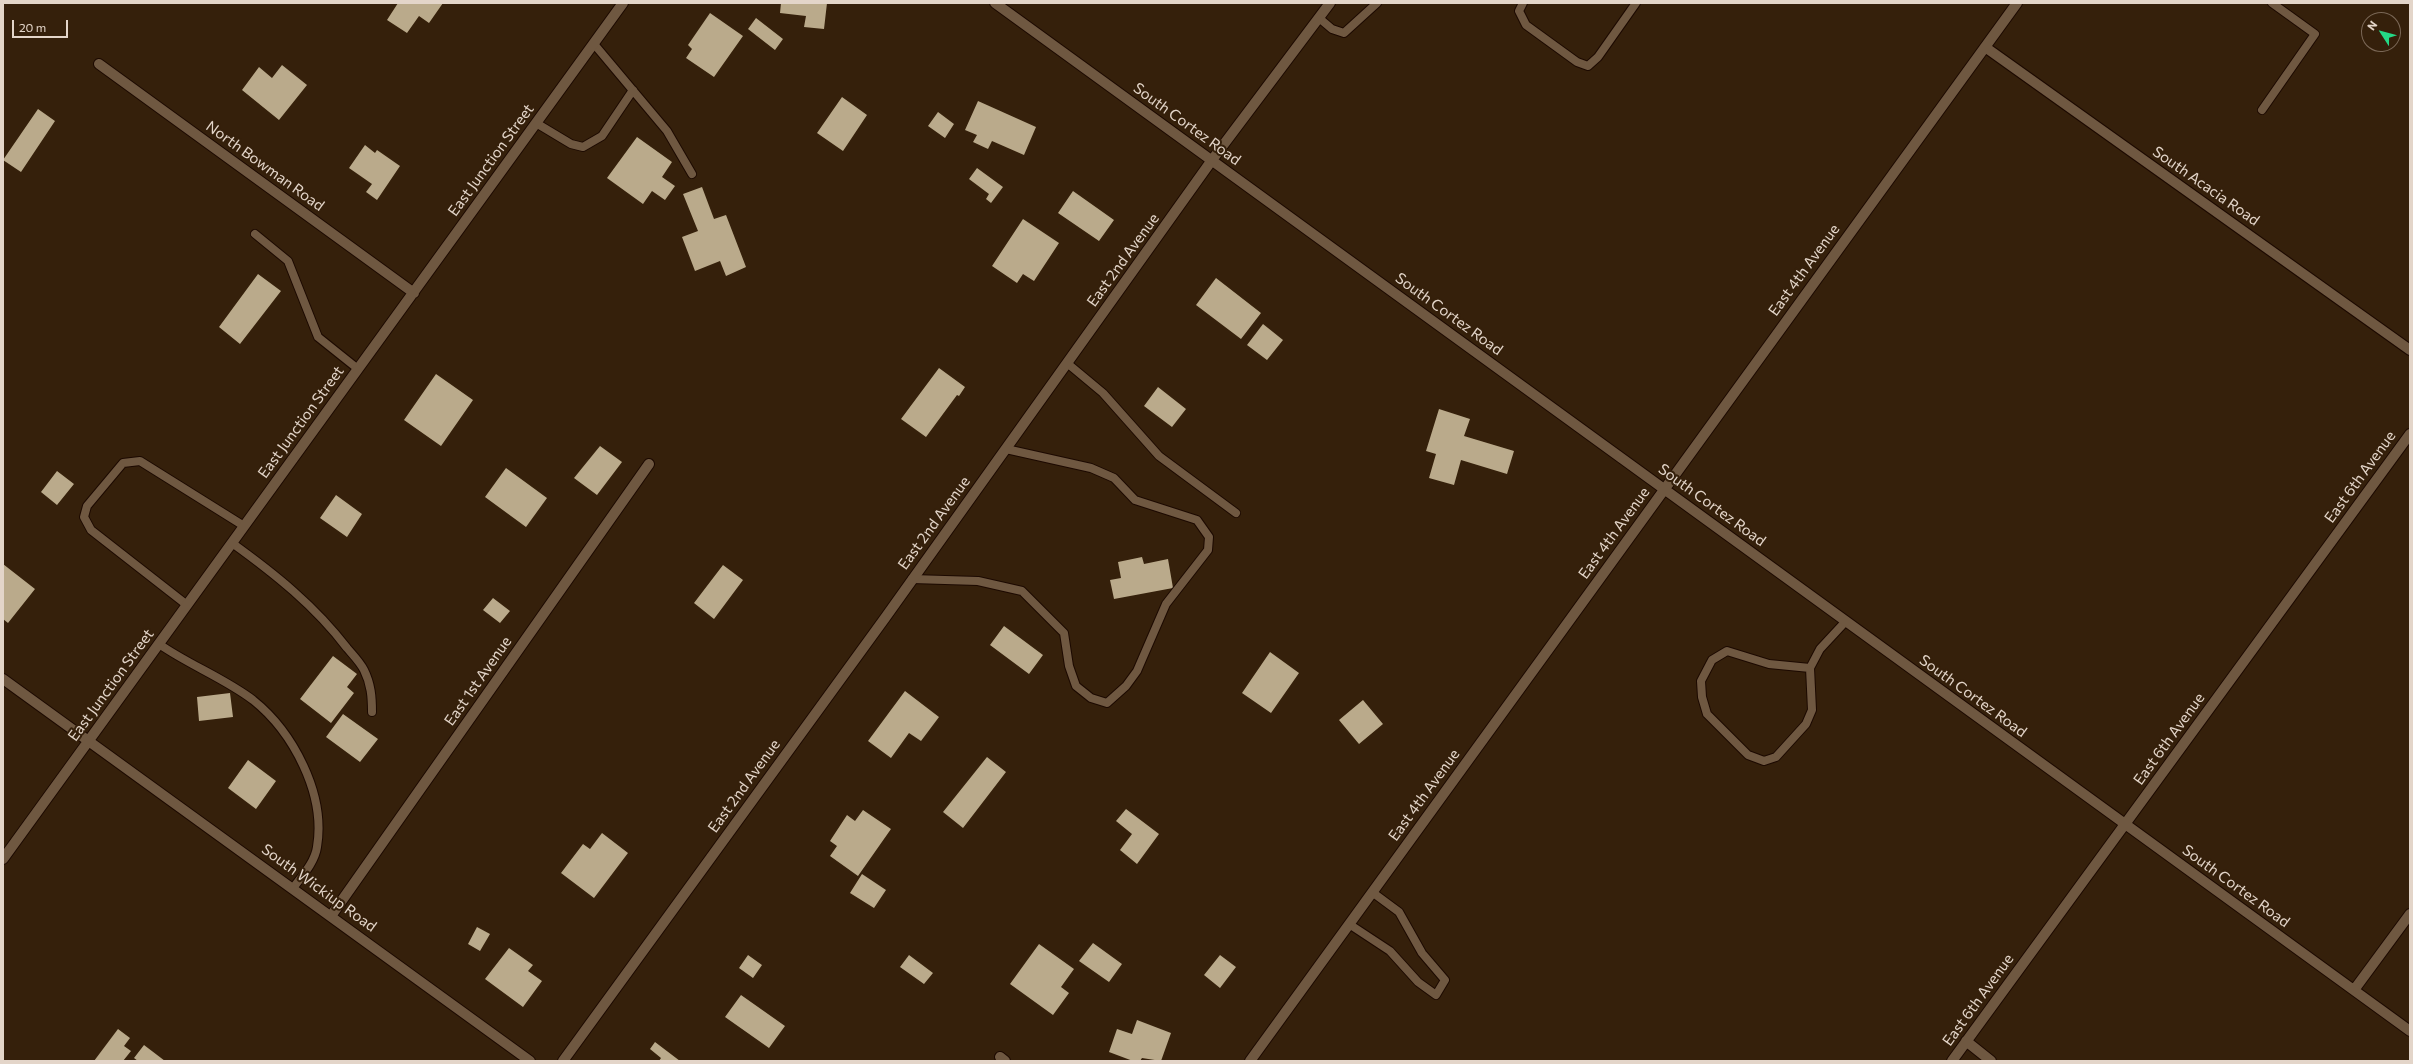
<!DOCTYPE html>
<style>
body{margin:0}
#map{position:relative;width:2413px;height:1064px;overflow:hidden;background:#35200b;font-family:Commissioner,sans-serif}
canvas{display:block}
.frame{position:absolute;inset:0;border:4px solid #e3d5c9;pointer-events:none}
.north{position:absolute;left:2361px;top:12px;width:40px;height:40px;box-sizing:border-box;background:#35200b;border:1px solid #7b6857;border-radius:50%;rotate:306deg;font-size:11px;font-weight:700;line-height:16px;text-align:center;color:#e3d5c9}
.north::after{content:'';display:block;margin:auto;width:14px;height:18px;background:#24d886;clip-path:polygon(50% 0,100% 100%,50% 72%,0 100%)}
.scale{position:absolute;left:12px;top:20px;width:56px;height:18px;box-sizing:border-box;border:2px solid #e3d5c9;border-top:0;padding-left:5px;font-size:12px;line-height:14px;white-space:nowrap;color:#e3d5c9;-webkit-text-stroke:3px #35200b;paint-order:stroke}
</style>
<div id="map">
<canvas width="2413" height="1064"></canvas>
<div class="frame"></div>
<div class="north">N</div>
<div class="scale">20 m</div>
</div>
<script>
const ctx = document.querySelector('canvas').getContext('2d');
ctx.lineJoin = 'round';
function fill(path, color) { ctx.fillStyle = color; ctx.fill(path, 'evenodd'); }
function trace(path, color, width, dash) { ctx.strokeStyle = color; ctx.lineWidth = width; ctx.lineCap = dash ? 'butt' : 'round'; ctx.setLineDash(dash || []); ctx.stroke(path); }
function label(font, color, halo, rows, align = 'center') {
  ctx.font = font + ' Commissioner,sans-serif'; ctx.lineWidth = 4; ctx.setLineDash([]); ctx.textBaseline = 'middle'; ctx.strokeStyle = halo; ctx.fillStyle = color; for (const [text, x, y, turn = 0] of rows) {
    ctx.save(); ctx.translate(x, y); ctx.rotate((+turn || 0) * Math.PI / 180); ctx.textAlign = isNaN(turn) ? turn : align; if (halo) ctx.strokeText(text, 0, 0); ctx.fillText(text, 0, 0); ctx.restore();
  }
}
const building = new Path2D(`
 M398 3H443L429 23 419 16 407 33 387 20Z
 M781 3H827L824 29 804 27 806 16 780 13Z
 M710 13 743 36 714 77 686 58 692 49 688 45Z
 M756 18 783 39 775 50 748 29Z
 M282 65 307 85 279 120 242 90 259 67 272 78Z
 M842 97 867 115 843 151 817 133Z
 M978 101 1036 127 1024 155 992 141 988 149 973 142 977 135 965 130Z
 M38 109 55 121 21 172 3 160Z
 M938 112 954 124 945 138 928 126Z
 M637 137 672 162 662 177 675 186 665 200 652 191 643 204 607 178Z
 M365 145 375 153 377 150 400 166 377 200 366 192 372 184 349 168Z
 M977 168 1003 187 991 203 986 199 989 194 969 179Z
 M702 187 714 219 726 215 746 267 726 276 720 261 695 271 682 237 698 231 683 194Z
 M1073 191 1114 220 1099 241 1058 213Z
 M1023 219 1059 243 1034 281 1023 274 1017 283 992 266Z
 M258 274 281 291 240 344 219 327Z
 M1216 278 1261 313 1241 339 1196 305Z
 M1263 324 1283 340 1267 360 1247 345Z
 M939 368 965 387 959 396 957 395 926 437 901 419Z
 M436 374 473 400 441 446 404 420Z
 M1158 387 1186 409 1172 427 1144 406Z
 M1439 409 1470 419 1464 436 1514 451 1507 474 1461 460 1454 485 1429 478 1436 454 1426 451Z
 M600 446 622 462 597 495 574 478Z
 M506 468 547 498 526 527 485 497Z
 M57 471 74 484 57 505 41 492Z
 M336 495 362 514 347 537 320 518Z
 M1142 557 1144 564 1168 559 1173 588 1114 599 1110 580 1121 578 1118 562Z
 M3 564 35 589 8 623 3 619Z
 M723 565 743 580 714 619 694 603Z
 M493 598 510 611 500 623 483 610Z
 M1004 626 1043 655 1029 674 990 645Z
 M1270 652 1299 673 1271 713 1242 693Z
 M333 656 357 674 347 687 354 693 331 723 300 699Z
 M905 691 939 717 921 741 909 733 891 758 868 741Z
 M230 693 233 717 199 721 197 697Z
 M1363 700 1383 724 1359 744 1339 720Z
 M343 714 378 739 360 762 326 737Z
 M987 757 1006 772 963 828 943 812Z
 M248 760 276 781 256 809 228 788Z
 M1126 809 1159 834 1137 864 1120 850 1132 834 1116 821Z
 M863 810 891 829 858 876 830 856 837 846 830 841 847 815 855 821Z
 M602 833 628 853 594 898 561 873 583 844 590 849Z
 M862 874 886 890 874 908 850 893Z
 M477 927 490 934 480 951 468 944Z
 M1093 943 1122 964 1109 982 1079 961Z
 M1039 944 1074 969 1061 987 1069 993 1053 1015 1010 984Z
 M509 948 533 965 528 971 542 981 523 1007 485 979Z
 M748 955 762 965 753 978 739 968Z
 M909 955 933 973 924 984 900 967Z
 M1220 955 1236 967 1220 988 1204 975Z
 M741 995 785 1026 769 1048 725 1017Z
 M1137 1020 1171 1033 1161 1061 1142 1058 1140 1061H1133L1109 1052 1117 1029 1132 1034Z
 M118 1029 130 1038 124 1046 131 1051 123 1061H94Z
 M655 1042 680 1061H659L661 1058 650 1049Z
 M144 1045 165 1061H138L134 1058Z`);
const lane = new Path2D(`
 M1523 3 1519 11 1526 25 1577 62 1588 66 1598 57 1636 3
 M1319 18 1332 29 1344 33 1377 3
 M594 44 667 131 692 174
 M2262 110 2315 34 2272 3
 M536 123 571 144 583 147 602 136 633 90
 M255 234 288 261 318 337 358 369
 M1067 363 1103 393 1159 456 1236 513
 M232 543C275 574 315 606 347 648 353 655 360 662 364 670 371 684 372 697 372 712
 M912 579 978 581 1022 591 1064 633 1069 666 1076 686 1091 698 1107 703 1126 686 1137 671 1166 604 1208 550 1209 537 1197 520 1135 500 1114 478 1091 468 1006 449
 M187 605 91 530 84 517 87 506 123 463 140 461 244 526
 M159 644C189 665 224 678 253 700 293 732 326 794 317 847 315 862 302 876 293 888
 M1810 668 1769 664 1727 651 1712 660 1701 681 1702 697 1707 714 1748 755 1764 761 1776 757 1806 724 1812 710 1810 668 1820 649 1846 621
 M1349 924 1390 951 1418 982 1436 995 1445 980 1422 953 1399 912 1372 892`);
const street = new Path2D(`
 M995 3 2410 1031
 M1985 47 2410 350
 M99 64 414 293
 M3 679 530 1061
 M3 859 623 3
 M331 916 649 464
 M2354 990 2410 914
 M1966 1041 1991 1061
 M1000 1057 1005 1061
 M563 1061 885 618 1212 160 1330 3
 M1250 1061 2017 3
 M1952 1061 2410 434`);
const streetNames = [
 ["South Cortez Road",1187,124,36],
 ["East Junction Street",491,160,-54],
 ["North Bowman Road",265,166,36],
 ["South Acacia Road",2206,186,35],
 ["East 2nd Avenue",1123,260,-54],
 ["East 4th Avenue",1804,270,-54],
 ["South Cortez Road",1449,314,36],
 ["East Junction Street",301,422,-54],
 ["East 6th Avenue",2360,477,-54],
 ["South Cortez Road",1712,505,36],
 ["East 2nd Avenue",934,523,-54],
 ["East 4th Avenue",1614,533,-54],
 ["East 1st Avenue",478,681,-55],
 ["East Junction Street",111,685,-54],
 ["South Cortez Road",1973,696,36],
 ["East 6th Avenue",2169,739,-54],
 ["East 2nd Avenue",744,786,-54],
 ["East 4th Avenue",1424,795,-54],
 ["South Cortez Road",2236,886,36],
 ["South Wickiup Road",319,888,36],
 ["East 6th Avenue",1978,1000,-54]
];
fill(building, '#baaa8b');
trace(lane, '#1c0900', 10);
trace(street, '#1c0900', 12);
trace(lane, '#6f5841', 8);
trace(street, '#6f5841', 10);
label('15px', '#e3d5c9', '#35200b', streetNames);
</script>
